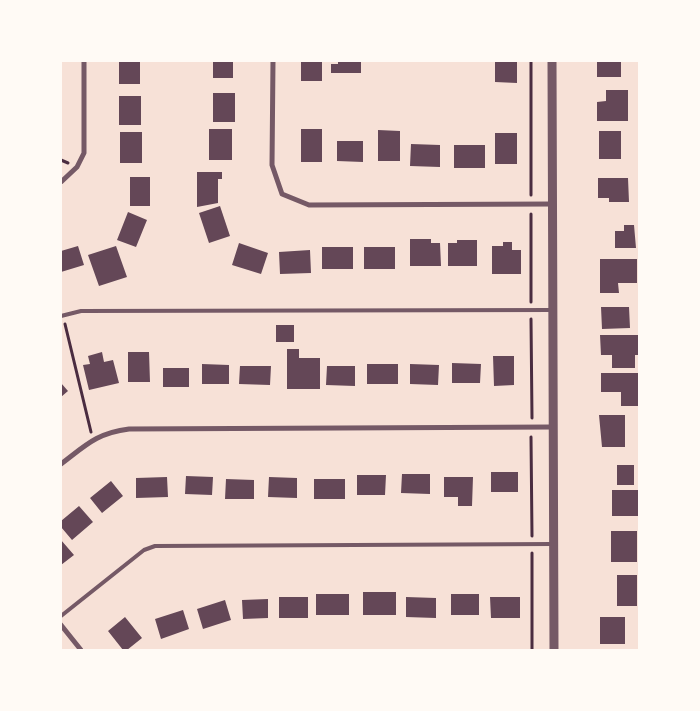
<!DOCTYPE html>
<style>
body{margin:0}
#map{position:relative;width:700px;height:711px;overflow:hidden;background:#f7e1d7;font-family:Manrope,sans-serif}
canvas{display:block}
.frame{position:absolute;inset:0;border:62px solid #fffaf5;pointer-events:none}
</style>
<div id="map">
<canvas width="700" height="711"></canvas>
<div class="frame"></div>
</div>
<script>
const ctx = document.querySelector('canvas').getContext('2d');
ctx.lineJoin = 'round';
function fill(path, color) { ctx.fillStyle = color; ctx.fill(path, 'evenodd'); }
function trace(path, color, width, dash) { ctx.strokeStyle = color; ctx.lineWidth = width; ctx.lineCap = dash ? 'butt' : 'round'; ctx.setLineDash(dash || []); ctx.stroke(path); }
const building = new Path2D(`
 M119 61H140V84H119Z
 M213 61H233V78H213Z
 M301 61H322V81H301Z
 M338 61H361V73H331V64H338Z
 M495 61H517V83L495 82Z
 M597 61H621V77H597Z
 M606 90H628V121H597V102L606 101Z
 M213 93H235V122H213Z
 M119 96H141V125H119Z
 M209 129H232V160H209Z
 M301 129H322V162H301Z
 M378 130 400 131V161H378Z
 M599 131H621V159H599Z
 M120 132H142V163H120Z
 M495 133H517V164H495Z
 M337 141H363V162L337 161Z
 M411 144 440 145V167L410 166Z
 M454 145H485V168H454Z
 M197 172H222V179H218V203L197 207Z
 M130 177H150V206H130Z
 M598 178H628L629 202H609V198H598Z
 M220 206 230 236 209 243 199 213Z
 M128 212 147 220 136 247 117 240Z
 M624 225H634L636 248H615V231H624Z
 M410 239H431V243H440L441 266H410Z
 M457 240H477V266H448V243H457Z
 M503 242H512V250H521V274H492V246H503Z
 M239 243 268 253 261 274 232 265Z
 M78 246 84 265 61 272V251Z
 M116 246 127 277 99 286 88 255Z
 M322 247H353V269H322Z
 M364 247H395V269H364Z
 M310 250 311 273 280 274 279 252Z
 M600 259H637V283H618L619 293H600Z
 M601 307H629L630 328 602 329Z
 M276 325H294V342H276Z
 M600 335H638L639 355H635V368H612V355H601Z
 M287 349H299V358H320V389H287Z
 M102 352 104 362 113 360 119 383 89 390 83 365 90 364 88 356Z
 M128 352H149L150 382H128Z
 M493 356H514V385L494 386Z
 M452 363 481 364 480 383H452Z
 M202 364 229 365V384H202Z
 M367 364H398V384H367Z
 M410 364 439 365 438 385 410 384Z
 M240 366H271L270 385 239 384Z
 M327 366H355V386L326 385Z
 M163 368H189V387H163Z
 M601 373H639V406H621V392H601Z
 M61 383 68 391 61 397Z
 M599 415H625V447H602Z
 M617 465H634V485H617Z
 M491 472H518V492H491Z
 M402 474H430V494L401 493Z
 M357 475H386L385 495H357Z
 M186 476 213 477 212 495 185 494Z
 M167 477 168 497 136 498V478Z
 M269 477 297 478V498L268 497Z
 M444 477H473L472 506H458V497H444Z
 M226 479 254 480V499H225Z
 M314 479H345V499H314Z
 M111 481 123 496 102 513 90 498Z
 M612 490H638V516H612Z
 M79 506 93 522 72 540 61 527V521Z
 M611 531H637V562H611Z
 M61 540 74 555 61 565Z
 M617 575H637V606H617Z
 M363 592H396V615H363Z
 M316 594H349V615H316Z
 M451 594H479V615H451Z
 M279 597H308V618H279Z
 M406 597 436 598V618L406 617Z
 M490 597H520V618H491Z
 M268 599V618L243 619 242 600Z
 M225 600 231 620 203 629 197 609Z
 M183 610 189 629 161 639 155 619Z
 M125 617 142 638 127 650H123L108 631Z
 M600 617H625V644H600Z`);
const path = new Path2D(`
 M531 61V195
 M61 160 68 163
 M531 214V302
 M531 319 532 418
 M65 324 91 432
 M531 437 532 536
 M532 553V650`);
const service = new Path2D(`
 M61 316 81 311 553 310
 M61 616 144 550 155 546 553 544`);
const minor = new Path2D(`
 M273 61 272 165 282 194 309 205 553 204
 M61 182 77 167 84 153V61
 M61 464C86 445 97 433 129 429L552 427
 M61 625 81 650`);
const tertiary = new Path2D(`
 M552 61 554 650`);
fill(building, '#644757');
trace(path, '#4a2c40', 3);
trace(service, '#755966', 4);
trace(minor, '#755966', 5);
trace(tertiary, '#755966', 9);
</script>
